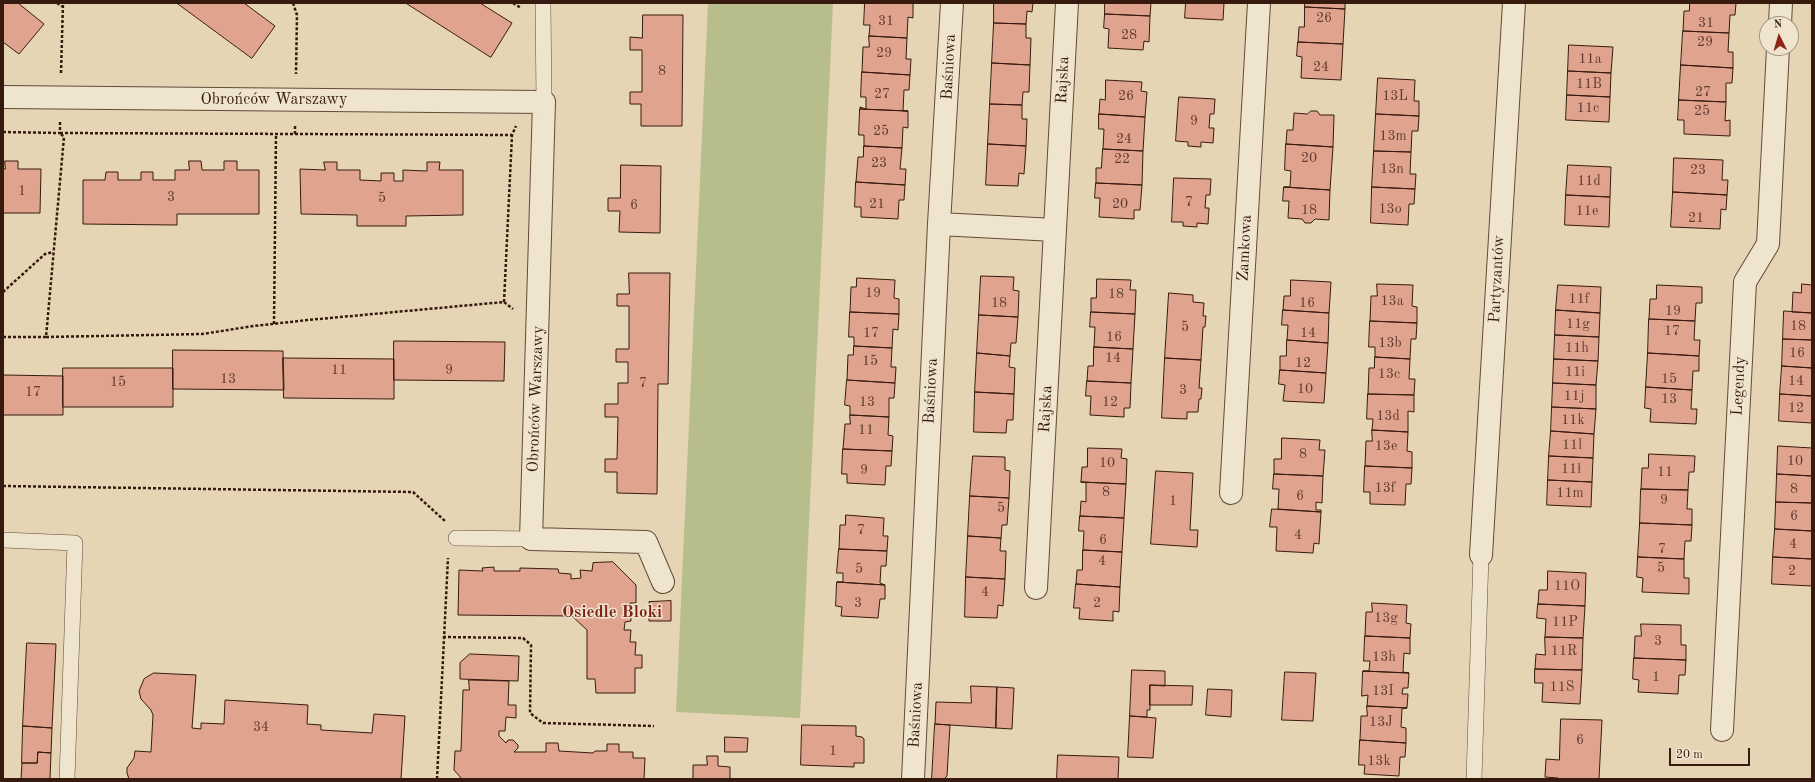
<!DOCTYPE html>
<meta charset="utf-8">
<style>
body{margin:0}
#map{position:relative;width:1815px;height:782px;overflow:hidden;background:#e6d5b4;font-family:"Old Standard TT",serif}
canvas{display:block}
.frame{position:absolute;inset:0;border:4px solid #371a0e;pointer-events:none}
.north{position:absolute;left:1759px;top:16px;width:40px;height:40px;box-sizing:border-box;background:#efe4ce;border:1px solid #a59381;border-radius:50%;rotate:355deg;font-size:11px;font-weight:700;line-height:16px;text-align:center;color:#371a0e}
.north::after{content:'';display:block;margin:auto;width:14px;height:18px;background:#8f2418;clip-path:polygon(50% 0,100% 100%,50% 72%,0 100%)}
.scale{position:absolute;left:1669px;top:748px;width:81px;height:18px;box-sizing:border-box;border:2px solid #371a0e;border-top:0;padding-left:5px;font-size:12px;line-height:14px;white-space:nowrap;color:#371a0e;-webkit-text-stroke:3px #efe4ce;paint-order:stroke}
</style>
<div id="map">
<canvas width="1815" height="782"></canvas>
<div class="frame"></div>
<div class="north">N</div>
<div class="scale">20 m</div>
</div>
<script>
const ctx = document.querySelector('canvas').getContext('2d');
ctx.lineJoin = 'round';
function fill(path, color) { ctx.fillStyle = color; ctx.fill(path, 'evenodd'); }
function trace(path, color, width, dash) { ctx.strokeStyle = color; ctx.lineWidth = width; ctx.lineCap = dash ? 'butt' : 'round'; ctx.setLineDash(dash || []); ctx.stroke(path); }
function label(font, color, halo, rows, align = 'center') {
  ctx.font = font + ' "Old Standard TT",serif'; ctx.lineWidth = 3; ctx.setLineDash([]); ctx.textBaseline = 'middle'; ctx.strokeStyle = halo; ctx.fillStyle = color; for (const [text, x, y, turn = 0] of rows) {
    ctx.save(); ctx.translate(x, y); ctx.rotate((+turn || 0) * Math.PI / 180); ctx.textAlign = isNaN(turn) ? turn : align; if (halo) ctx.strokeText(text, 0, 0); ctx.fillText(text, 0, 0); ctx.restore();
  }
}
const green = new Path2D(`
 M708 3H833L800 718 676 712Z`);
const building = new Path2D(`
 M3 3H18L44 24 19 54 3 42Z
 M177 3H244L275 26 252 58Z
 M406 3H480L512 23 491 57Z
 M865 3H913V18L908 17 907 38 869 36 870 25H864Z
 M994 3H1033L1032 12 1027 11 1026 24 994 23Z
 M1105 3H1151L1150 16 1105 14Z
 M1186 3H1224L1223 20 1185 18Z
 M1305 3H1345V9L1305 7Z
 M1690 3H1736L1735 15H1730L1729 33 1683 31 1684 11H1689Z
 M1305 7 1345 9 1343 44 1298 42 1299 27H1304Z
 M1105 14 1150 16 1149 42 1144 41 1143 50 1108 48 1109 29 1104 28Z
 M643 15H683L682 126H641V104H630V92H642V50H630V37L642 38Z
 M994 23 1026 24V38H1031L1030 65 992 63Z
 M1683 31 1729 33 1728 52H1733V68L1681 65Z
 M869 36 907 38 906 59H911L910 75 862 72 863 47H869Z
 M1298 42 1343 44 1341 80 1301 78 1302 57 1297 56Z
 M1569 45 1613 47 1611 73 1568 71Z
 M992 63 1030 65 1029 92H1023L1022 105 990 104Z
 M1681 65 1733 68 1732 83H1726V102L1679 100Z
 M1568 71 1611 73 1610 97 1567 95Z
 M862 72 910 75 909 90H904L903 111H908L860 109V107L866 109V97H861Z
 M1378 78 1415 80 1414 101H1419V116L1376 114Z
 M1106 80 1142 82 1141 91 1147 92 1145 117 1099 114 1100 99 1105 100Z
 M1567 95 1610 97 1609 122 1566 120Z
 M1179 97 1215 99 1214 114H1210L1209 128H1214L1213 143 1201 142V147L1188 146V142L1176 141Z
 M1679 100 1726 102 1725 121 1730 120V136L1684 134V120H1678Z
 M990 104 1022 105V119H1027L1026 146 988 144Z
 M860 109 908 111V128L903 127 902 148 864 146V135H859Z
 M1311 111H1317L1320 115H1334L1333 147 1286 144 1287 130H1293L1294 113 1307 114Z
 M1099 114 1145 117 1143 151 1103 149 1104 129H1099Z
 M1376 114 1419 116 1418 131H1412L1411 152 1374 151Z
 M988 144 1026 146 1024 174 1019 173 1018 186 986 185Z
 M1286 144 1333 147 1330 190 1284 187H1290L1291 171 1285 170Z
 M864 146 902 148 900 169H906L905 185 856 182 858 157H863Z
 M1103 149 1143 151 1142 185 1096 183V168H1101Z
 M1374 151 1411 152 1410 174H1416L1415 189 1372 187Z
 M1674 158 1723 160 1722 180H1728L1727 195 1673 192Z
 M5 161H18V169H41L40 213H3V169H5Z
 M189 161H201L202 170H224V161H237V170H259V214H177V225L83 224V180H105L106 172H118V180H141V172H153V180H175V170H189Z
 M324 162H337V170H360V180L381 181V173H394V181H403V170L427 171V162H440L439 170H463V215L406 216V226H357V215L301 214 300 169 325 170Z
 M621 165 661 166 660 233 619 232 620 211H608V198H620Z
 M1568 165 1611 167 1610 197 1566 195Z
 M1174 178 1211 179 1210 195H1206L1205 208H1209L1208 224 1197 223V227L1183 226V222H1172Z
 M856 182 905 185 904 200H899L898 219 861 217V207H855Z
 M1096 183 1142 185 1140 210H1134V219L1099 217 1100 198H1095Z
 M1284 187 1330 190 1329 220 1315 219 1311 223H1305L1302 219 1288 218 1289 201H1283Z
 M1372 187 1415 189 1414 204H1409L1408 225 1371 223Z
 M1673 192 1727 195 1726 210 1721 209 1720 229 1671 227Z
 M1566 195 1610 197 1609 227 1565 225Z
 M629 273H670L668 384H658L657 494 617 493V472H605V459H617L618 417H605V404H618V383H628V362H616V349H629V306H617V294H629Z
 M981 276 1014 277 1013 290 1019 291 1018 317 979 315Z
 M857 278 895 280 894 298 899 299V314L850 312 851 287H856Z
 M1097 279 1131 280 1130 290H1136L1135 314 1091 312V298H1096Z
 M1291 280 1331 282 1329 313 1283 310 1284 296H1290Z
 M1377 284 1413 285 1412 306 1417 307V323L1370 321 1371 296H1377Z
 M1802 284 1812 285V313L1792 312 1793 292 1801 293Z
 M1558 285 1601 287 1600 313 1556 310Z
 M1657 285 1702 287V303H1696L1695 321 1649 319 1650 299H1656Z
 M1169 293 1193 295V302L1204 303 1203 316H1206L1205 327H1203L1201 360 1165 358Z
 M1283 310 1329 313 1328 343 1287 340 1288 325H1282Z
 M1556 310 1600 313 1599 337 1555 335Z
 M1784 311 1812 313V340L1783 339Z
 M850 312 899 314 898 330 893 329 892 348 854 346V337H849Z
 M1091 312 1135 314 1133 349 1094 347 1095 327H1090Z
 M979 315 1018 317 1016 343H1011L1010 356 977 353Z
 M1649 319 1695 321 1694 340H1700L1699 356 1648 353Z
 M1370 321 1417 323 1416 339H1411L1410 359 1375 357V347H1369Z
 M1555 335 1599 337 1598 361 1554 359Z
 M1783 339 1812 340V368L1782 366Z
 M1287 340 1328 343 1326 373 1280 370V356H1286Z
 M394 341 505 342 504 381 394 380Z
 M854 346 892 348 891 367H896L895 383 847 380 848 355H853Z
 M1094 347 1133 349 1131 383 1087 381 1088 366H1093Z
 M173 350 283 351 284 390 173 389Z
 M977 353 1010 356 1009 367 1015 368 1014 394 975 392Z
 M1648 353 1699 356V371H1693L1692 390 1646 387Z
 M1375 357 1410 359 1409 379H1415L1414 395 1368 394 1369 368H1374Z
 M283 358 394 359V399L284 398Z
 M1165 358 1201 360 1199 388H1202L1201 399H1199L1198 412H1187V419L1162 418Z
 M1554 359 1598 361 1596 385 1553 383Z
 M1782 366 1812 368V396L1780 394Z
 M63 368H173V407H63Z
 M1280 370 1326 373 1324 403 1283 401 1285 385 1279 384Z
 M3 375 63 376V415H3Z
 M847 380 895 383 894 398H889V417L850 415V406L845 405Z
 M1087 381 1131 383 1130 408H1124V417L1090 415 1091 396H1086Z
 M1553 383 1596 385V409L1552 407Z
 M1646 387 1692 390 1691 409H1697L1696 424 1650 422 1651 409 1645 408Z
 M975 392 1014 394 1013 420H1007L1006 433 974 432Z
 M1368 394 1414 395V412L1408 411V432L1372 430 1373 419H1367Z
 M1780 394 1812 396V423L1779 421Z
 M1552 407 1596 409 1594 434 1551 431Z
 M850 415 889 417 888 435 893 436 892 451 843 449 845 424H850Z
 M1372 430 1408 432 1407 451 1412 452V468L1365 466 1366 441H1372Z
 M1551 431 1594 434 1593 458 1549 456Z
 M1282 438 1320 440 1319 450H1325L1323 476 1274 474V459H1281Z
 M1778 446 1812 448V476L1777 474Z
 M1088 448 1122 449 1121 458 1127 459 1126 484 1081 482 1082 467H1087Z
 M843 449 892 451 891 466H886L885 485 847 483V474H842Z
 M1649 454 1695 456 1694 472H1689L1688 490 1641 489 1642 468H1648Z
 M973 456 1005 457V470L1010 471 1009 498 970 496Z
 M1549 456 1593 458 1592 482 1548 480Z
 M1365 466 1412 468 1411 484H1406L1405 505 1370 504V492H1364Z
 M1156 471 1193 473 1190 530H1198L1197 547 1151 544Z
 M1274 474 1323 476 1322 503 1316 502V510H1321V512L1278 509 1279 489H1273Z
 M1777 474 1812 476V503L1776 502Z
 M1548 480 1592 482 1591 507 1547 505Z
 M1081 482 1126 484 1124 518 1080 516 1081 501 1086 502V483Z
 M1641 489 1688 490 1687 509H1692V525L1640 523Z
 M970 496 1009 498 1007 525H1002L1001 538 968 536Z
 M1776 502 1812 503V531L1775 529Z
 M1272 509 1321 512 1319 544 1314 543 1313 553 1276 551 1277 527H1270Z
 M846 515 884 518 883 536H888L887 551 839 549 840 525H845Z
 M1080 516 1124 518 1122 552 1083 550 1084 531H1079Z
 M1640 523 1692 525 1691 541H1685L1684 559 1638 557Z
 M1775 529 1812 531V559L1773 557Z
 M968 536 1001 538 1000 551H1006L1005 579 966 577Z
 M839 549 887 551 886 566H881L880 583 885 585 837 582H843V573H837Z
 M1083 550 1122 552 1120 587 1076 584 1077 570H1082Z
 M1638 557 1684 559V578H1689V594L1642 592 1643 578 1637 577Z
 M1773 557 1812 559V586L1772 584Z
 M613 562 636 585V603H630L631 621 625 622 624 630H631L630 642H636L635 655H642V668H635V693H596L595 679H587V630L572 616 458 615 459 570 483 571 482 568 494 567V571H520V568L558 569 559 573 571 574V579L581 578 580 570 592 571 593 563Z
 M1548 571 1586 573 1585 606 1538 604 1539 590H1547Z
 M966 577 1005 579 1003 606 998 605 997 618 965 617Z
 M837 582 885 585V599H880L878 618 841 616 842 607 836 606Z
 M1076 584 1120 587 1119 612 1113 611V621L1079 619 1080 608H1074Z
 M671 601V621H649V602Z
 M1372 603 1407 605 1406 623 1411 624 1410 638 1365 636 1366 612H1372Z
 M1538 604 1585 606 1583 638 1545 637 1546 619 1537 618Z
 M1641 624 1681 625V645H1686V660L1634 658 1635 636H1641Z
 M1365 636 1410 638V654L1404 653 1403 672 1409 673 1363 671H1369L1370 661H1364Z
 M1545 637 1583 638 1582 670 1535 669 1536 654 1545 655Z
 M27 643 56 644 52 728 23 726Z
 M470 654 519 656 518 681 460 679V663Z
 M1634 658 1686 660 1685 675H1679L1678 694 1638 692 1639 680 1633 679Z
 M1535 669 1582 670 1580 704 1542 702 1543 683H1535Z
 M1132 670 1165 671V686L1150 685V710H1147V717L1130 716Z
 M1363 671 1409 673 1408 688H1403L1402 694H1408L1407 708 1367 706 1368 695 1362 696Z
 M1285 672 1316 673 1313 721 1282 720Z
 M154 673 196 675 192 728 201 729V723L224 724 225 700 308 705 307 724 321 725V730L372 733 374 714 405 716 401 779H129L127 773V768L134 758 135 751 151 752 153 715 151 710 141 699 139 691 144 679Z
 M469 680 509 681 508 705H516V718L506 717 505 731H499V736L506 743 508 740H513L518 745V748L514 752H546V743H558L559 751 593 753 595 751H607V744H619V752H633V758H645L644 779H462L454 770 455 751H461L463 690H469Z
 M1150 685 1193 686 1192 705H1150Z
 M971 686 997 687 996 728 935 724 936 702 971 703Z
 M997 687 1014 688 1012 729 996 728Z
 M1208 689 1232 690 1231 717 1206 715Z
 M1367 706 1407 708 1402 709 1401 727 1406 728V743L1360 740 1361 716H1367Z
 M1130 716 1156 718 1153 758 1128 757Z
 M1561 719 1602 720 1599 779H1558V778L1545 777 1546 759 1559 760Z
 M935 724 950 725 947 776 944 779H932Z
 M802 725 856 726V736L862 737 864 739V763H854V767L801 765Z
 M23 726 52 728 51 753 38 752 37 763H22Z
 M725 737 748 738 747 752H725Z
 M1360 740 1406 743 1405 757H1400L1399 776 1364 774 1365 765H1359Z
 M38 752 51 753 50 779H21L22 763H37Z
 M1058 755 1119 757 1118 779H1057Z
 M707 756H718V766L730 767V779H693V765H707Z`);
const path = new Path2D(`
 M57 3 63 7
 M293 3 297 15 296 74
 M513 3 521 8
 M61 73 63 3
 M3 132 60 133V122
 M60 133 295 134V125
 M295 134 512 135 516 126
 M3 292 45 254 53 252
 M504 302 512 135
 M274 324 276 134
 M3 337H46L64 137 60 133
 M46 337 202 334 254 326 308 320 504 302 513 309
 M3 486 413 492 445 521
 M443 637 523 638 531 645 530 713 543 723 654 726
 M437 779 448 558`);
const service = new Path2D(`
 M543 4 544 102
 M456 538 531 539
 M3 540 75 543 67 779
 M1474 779 1481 555`);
const minor = new Path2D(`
 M1780 24 1781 3
 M3 97 544 102 531 539 646 542 663 582
 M939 224 1055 230
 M1231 493 1259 3
 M1481 555 1514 3
 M1036 588 1067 3
 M1722 730 1745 282 1768 244 1778 48
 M913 779 939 224 952 3`);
const numberNames = [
 ["26",1324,18],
 ["31",886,21],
 ["31",1706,23],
 ["28",1129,35],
 ["29",1705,42],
 ["29",884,53],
 ["11a",1590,59],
 ["24",1321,67],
 ["8",662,71],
 ["11B",1589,84],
 ["27",1703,92],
 ["27",882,94],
 ["26",1126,96],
 ["13L",1395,96],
 ["11c",1588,108],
 ["25",1702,111],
 ["9",1194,121],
 ["25",881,131],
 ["13m",1393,136],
 ["24",1124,139],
 ["20",1309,158],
 ["22",1122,159],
 ["23",879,163],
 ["13n",1392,169],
 ["23",1698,170],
 ["11d",1589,181],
 ["1",22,191],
 ["3",171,197],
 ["5",382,198],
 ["7",1189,202],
 ["21",877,204],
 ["20",1120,204],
 ["6",634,205],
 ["13o",1390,209],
 ["18",1309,210],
 ["11e",1587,211],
 ["21",1696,218],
 ["19",873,293],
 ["18",1116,294],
 ["11f",1579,299],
 ["13a",1392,301],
 ["18",999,303],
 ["16",1307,303],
 ["19",1673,311],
 ["11g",1578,324],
 ["18",1798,326],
 ["5",1185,327],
 ["17",1672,331],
 ["17",871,333],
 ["14",1308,333],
 ["16",1114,337],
 ["13b",1390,343],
 ["11h",1577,348],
 ["16",1797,353],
 ["14",1113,358],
 ["15",870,361],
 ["12",1303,363],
 ["11",339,370],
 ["9",449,370],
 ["11i",1575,372],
 ["13c",1389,374],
 ["13",228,379],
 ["15",1669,379],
 ["14",1796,381],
 ["15",118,382],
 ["7",643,383],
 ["10",1305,389],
 ["3",1183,390],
 ["17",33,392],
 ["11j",1574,396],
 ["13",1669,399],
 ["13",867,402],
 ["12",1110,402],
 ["12",1796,408],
 ["13d",1388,416],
 ["11k",1573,420],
 ["11",866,430],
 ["11l",1572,445],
 ["13e",1386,446],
 ["8",1303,454],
 ["10",1795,461],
 ["10",1107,463],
 ["11ł",1571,469],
 ["9",864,470],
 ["11",1665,472],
 ["13f",1385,488],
 ["8",1794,489],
 ["8",1106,492],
 ["11m",1570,493],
 ["6",1300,496],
 ["9",1664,500],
 ["1",1173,501],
 ["5",1001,508],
 ["6",1794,516],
 ["7",861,530],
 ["4",1298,535],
 ["6",1103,540],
 ["4",1793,544],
 ["7",1662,549],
 ["4",1102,561],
 ["5",1661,568],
 ["5",859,569],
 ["2",1792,571],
 ["11O",1567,586],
 ["4",985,592],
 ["3",858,603],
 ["2",1097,603],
 ["13g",1386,618],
 ["11P",1565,622],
 ["3",1658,641],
 ["11R",1564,651],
 ["13h",1384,657],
 ["1",1656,677],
 ["11S",1562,687],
 ["13I",1383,691],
 ["13J",1381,722],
 ["34",261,727],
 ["6",1580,740],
 ["1",833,751],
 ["13k",1379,761]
];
const streetNames = [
 ["Baśniowa",949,67,-87],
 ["Rajska",1063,80,-87],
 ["Obrońców Warszawy",274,100],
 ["Zamkowa",1245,248,-87],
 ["Partyzantów",1497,279,-87],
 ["Legendy",1739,386,-87],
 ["Baśniowa",931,391,-87],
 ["Obrońców Warszawy",536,399,-88],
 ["Rajska",1046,409,-87],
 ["Baśniowa",916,715,-87]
];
const neighbourhoodNames = [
 ["Osiedle Bloki",612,613]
];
fill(green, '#b7bd8b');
fill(building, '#e0a48e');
trace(building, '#371a0e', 1);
trace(service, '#634938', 16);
trace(minor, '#634938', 24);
trace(path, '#371a0e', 2.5, [3, 2]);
trace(service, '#efe4ce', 15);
trace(minor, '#efe4ce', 22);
label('14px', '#613c2e', null, numberNames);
label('16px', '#371a0e', '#efe4ce', streetNames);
label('bold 17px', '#7a1f14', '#efe4ce', neighbourhoodNames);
</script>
